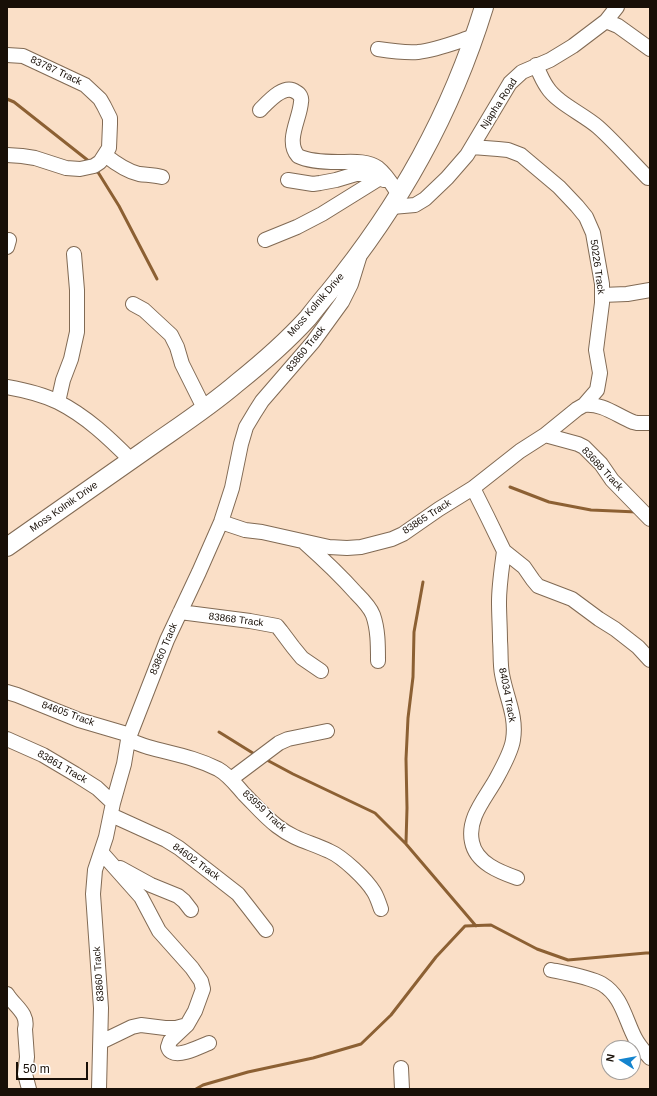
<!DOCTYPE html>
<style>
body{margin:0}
#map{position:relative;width:657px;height:1096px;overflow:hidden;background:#fadfc7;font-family:Arial,sans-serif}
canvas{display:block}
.frame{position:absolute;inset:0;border:8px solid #180f07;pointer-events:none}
.north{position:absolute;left:601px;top:1040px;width:40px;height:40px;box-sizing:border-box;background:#fff;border:1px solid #a39f9c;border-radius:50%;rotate:281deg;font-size:11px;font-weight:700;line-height:16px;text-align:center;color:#180f07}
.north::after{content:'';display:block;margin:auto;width:14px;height:18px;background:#1484ce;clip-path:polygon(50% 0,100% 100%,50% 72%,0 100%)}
.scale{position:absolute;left:16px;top:1062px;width:72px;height:18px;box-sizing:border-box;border:2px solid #180f07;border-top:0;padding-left:5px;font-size:12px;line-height:14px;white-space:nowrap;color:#180f07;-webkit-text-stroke:3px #fff;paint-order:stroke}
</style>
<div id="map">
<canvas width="657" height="1096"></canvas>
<div class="frame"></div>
<div class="north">N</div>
<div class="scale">50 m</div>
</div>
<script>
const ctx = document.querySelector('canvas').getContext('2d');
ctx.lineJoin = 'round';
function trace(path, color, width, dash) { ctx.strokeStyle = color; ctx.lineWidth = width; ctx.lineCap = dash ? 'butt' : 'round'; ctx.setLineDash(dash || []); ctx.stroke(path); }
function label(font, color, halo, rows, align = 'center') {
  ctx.font = font + ' Arial,sans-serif'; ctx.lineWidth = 3; ctx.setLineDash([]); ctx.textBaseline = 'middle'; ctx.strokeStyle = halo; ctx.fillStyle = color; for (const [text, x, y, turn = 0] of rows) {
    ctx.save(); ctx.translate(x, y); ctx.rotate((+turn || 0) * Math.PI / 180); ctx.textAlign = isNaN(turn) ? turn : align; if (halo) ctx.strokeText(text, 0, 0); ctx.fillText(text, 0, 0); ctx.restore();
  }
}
const stream = new Path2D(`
 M7 99 14 102 90 162
 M96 169 119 206 157 279
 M510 487 549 502 591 510 637 512
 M219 732 256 755
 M265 759 293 774 375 813 406 844 476 926
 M406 843 407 808 406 759 408 718 413 677 414 632 423 582
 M196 1089 203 1085 248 1072 313 1058 361 1044 391 1015 436 957 465 926 491 925 537 949 568 960 646 953H650`);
const minor = new Path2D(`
 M606 21 618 26 650 49
 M378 49C391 51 404 53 418 52 437 50 456 42 475 36
 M7 55 23 56 85 85 100 99 104 106 110 118V124L109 148 100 162 94 166 80 169 66 168 35 158 22 156 7 155
 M536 65C539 72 542 80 547 87 557 103 583 114 598 127 616 143 631 161 648 178
 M260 110C268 102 284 83 296 92 300 94 302 98 301 102 300 119 285 141 298 156 308 161 327 162 338 162 350 162 367 160 378 168 387 175 393 186 399 195
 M105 155C115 163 126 171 139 174 146 175 154 175 162 177
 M288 180 313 184 320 183 336 180 356 174H362L375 176 384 180
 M392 207 415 205 425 199 447 178 467 155 510 83 522 72 550 60 573 46 606 21 617 7
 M265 240 297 227 322 214 380 178
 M7 247 9 240
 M602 295 627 294 650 290
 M133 304 144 310 171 335 177 347 182 364 204 408
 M7 387C24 390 42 394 58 402 86 416 109 438 131 460
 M58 402 63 380 71 359 77 332V290L74 254
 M584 405C602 403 616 415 633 422L637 423H650
 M545 435 578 444 584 447 601 464 612 480 650 519
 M473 488 487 516 504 551 524 567 533 580 538 586 572 599 599 619 615 629 638 647 650 660
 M221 522 245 530 262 532 329 547 347 548 361 547 392 539 403 534 439 509 473 488 520 451 545 435 577 409 584 405 597 390 600 373 596 350 602 303V284L593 233 586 217 577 206 559 187 521 155 508 150 498 149 472 147
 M305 543C323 559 340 575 356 593 362 599 370 607 373 615 378 629 378 645 378 661
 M504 551C502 567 499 585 499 602 499 615 500 628 500 641 501 652 500 664 502 674 506 697 517 716 513 740 511 753 501 770 495 781 484 800 467 819 472 842 476 863 500 872 517 878
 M180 612 250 621 277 626 281 631 293 647 302 658 321 671
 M7 692 17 695 79 720 130 735
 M7 739 43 755 75 774 97 788 113 803
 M128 740C135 742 141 745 148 747 173 754 194 757 218 769 229 775 236 785 244 794 255 805 265 817 277 826 295 840 310 842 329 851 343 857 366 879 374 892 377 897 379 903 381 909
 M231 779 279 743 288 739 327 731
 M111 815 166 840 179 848 238 894 249 908 266 930
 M101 852 141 897 159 931 192 968 201 981 203 989 195 1011 187 1025 170 1041 168 1047C169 1050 169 1051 172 1052 180 1057 201 1046 209 1043
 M120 868 151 885 178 896 184 901 191 910
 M551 970C566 973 589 977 602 984 622 996 625 1019 635 1038 639 1046 645 1052 650 1058
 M7 994C14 1006 29 1013 25 1029L27 1057 25 1074 29 1089
 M101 1042 132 1027 141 1025 165 1028H176L187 1025
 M401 1068 402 1089
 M99 1089 101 1008 93 894 95 870 106 837 113 803 124 764 128 740 167 640 199 572 221 522 232 488 241 444 246 427 255 412 262 401 313 342 342 302 351 284 359 258`);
const major = new Path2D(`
 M7 547C52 515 98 483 144 451 175 429 208 408 237 383 262 363 287 341 308 318 315 309 322 300 329 292 400 205 451 114 484 7`);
const streetNames = [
 ["83787 Track",56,71,25],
 ["Njapha Road",499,104,-57],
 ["50226 Track",597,267,82],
 ["Moss Kolnik Drive",316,305,-49],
 ["83860 Track",306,349,-51],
 ["83688 Track",602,469,47],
 ["Moss Kolnik Drive",64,507,-35],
 ["83865 Track",427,517,-33],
 ["83868 Track",236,620,7],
 ["83860 Track",164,649,-67],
 ["84034 Track",507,695,79],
 ["84605 Track",68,714,20],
 ["83861 Track",62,767,30],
 ["83959 Track",264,811,43],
 ["84602 Track",196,862,36],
 ["83860 Track",99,974,-94]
];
trace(stream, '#8c6033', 3);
trace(minor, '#816a54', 16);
trace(major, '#816a54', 20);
trace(minor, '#fff', 14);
trace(major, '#fff', 18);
label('10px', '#180f07', '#fff', streetNames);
</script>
